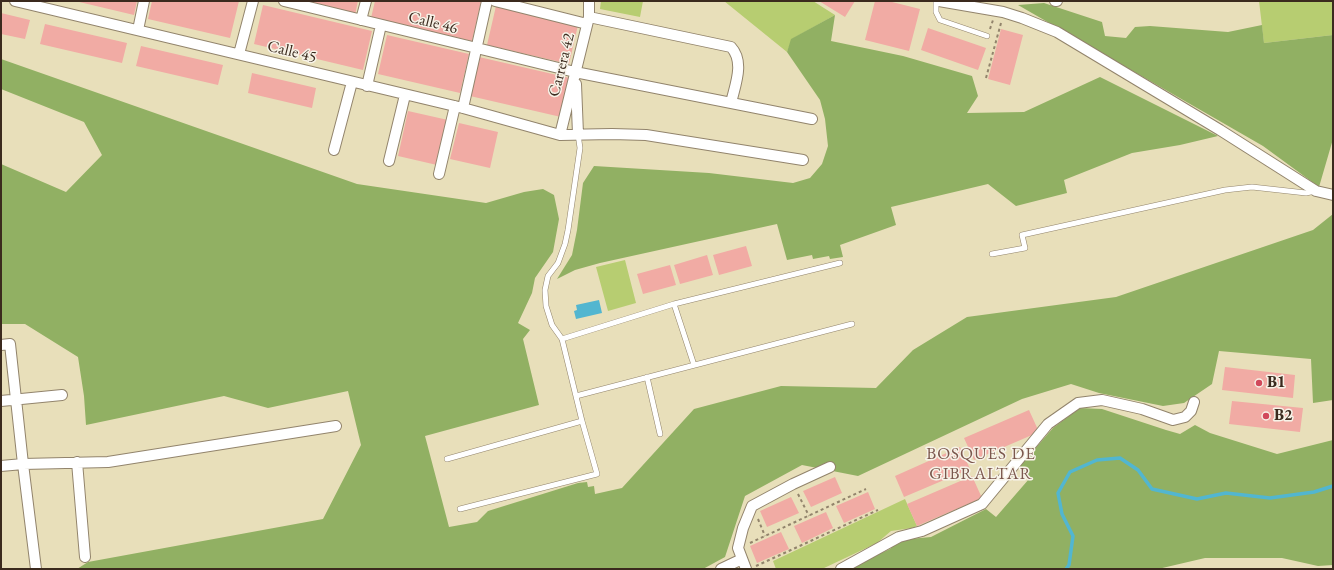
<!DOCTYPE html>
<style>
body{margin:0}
#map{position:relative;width:1334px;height:570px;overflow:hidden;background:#e8dfba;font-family:"EB Garamond",serif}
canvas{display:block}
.frame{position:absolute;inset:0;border:2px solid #3b2a1e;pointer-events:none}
</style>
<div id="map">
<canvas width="1334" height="570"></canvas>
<div class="frame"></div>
</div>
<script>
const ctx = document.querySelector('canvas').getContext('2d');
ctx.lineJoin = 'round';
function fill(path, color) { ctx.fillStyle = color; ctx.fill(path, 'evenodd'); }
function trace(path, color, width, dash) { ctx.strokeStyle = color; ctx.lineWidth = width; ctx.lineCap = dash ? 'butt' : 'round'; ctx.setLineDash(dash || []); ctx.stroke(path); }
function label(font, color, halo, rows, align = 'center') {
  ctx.font = font + ' "EB Garamond",serif'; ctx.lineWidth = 3; ctx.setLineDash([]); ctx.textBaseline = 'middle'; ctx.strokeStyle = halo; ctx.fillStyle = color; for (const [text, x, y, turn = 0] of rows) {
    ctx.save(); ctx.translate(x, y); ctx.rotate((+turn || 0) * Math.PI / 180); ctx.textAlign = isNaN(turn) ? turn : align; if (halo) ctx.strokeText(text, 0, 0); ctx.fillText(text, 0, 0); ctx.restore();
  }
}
const green = new Path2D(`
 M601 1H643L640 17 600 9Z
 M724 1H813L835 15 792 39 787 52Z
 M1259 1H1333V35L1264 43Z
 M625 260 636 303 608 311 596 267Z
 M905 499 917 526 912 528 891 531 877 543 822 569H776L773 561Z`);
const forest = new Path2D(`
 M1044 3 1102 22 1105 36 1126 38 1135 27 1150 26 1228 32 1262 25 1264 43 1333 35V139L1319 187 1263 146 1018 5Z
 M835 15 831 41 903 56 972 76 978 96 967 113 1024 112 1100 77 1218 136 1180 145 1132 153 1064 180 1067 193 1016 206 988 184 891 207 896 225 840 245 843 257 830 259 829 256 813 259 812 255 787 260 777 224 600 263 575 270 557 279 572 255 577 230 583 183 594 166 709 173 793 183 810 178 822 164 828 146 825 119 820 100 787 52 791 39Z
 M1 59 357 184 486 203 524 192 543 189 554 195 559 219 553 252 535 278 532 293 518 323 530 330 523 339 539 405 425 436 449 527 477 522 488 511 578 483 587 482 588 487 594 486 595 494 622 488 694 409 781 386 876 388 913 350 967 317 1116 297 1313 230 1333 214V400L1313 403 1311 359 1219 351 1212 384 1184 403 1163 406 1099 393 1071 384 1022 399 858 476 802 465 745 496 725 557 703 569H77L88 562 323 519 361 445 348 391 268 408 224 396 86 425 84 396 78 357 25 324H1V164L66 192 102 155 84 122 1 89Z
 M1080 408 1102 409 1166 430 1180 434 1195 425 1210 433 1277 454 1333 440V565L1318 566 1282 558H1205L1158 569H847L890 549 899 540 931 537 986 509 996 517 1029 479 1019 467 1053 428Z`);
const water = new Path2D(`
 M599 300 602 313 576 319 574 311 577 310 576 305Z`);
const stream = new Path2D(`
 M1066 569 1069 565 1073 536 1062 514 1058 493 1070 472 1097 460 1120 458 1138 470 1152 489 1197 499 1226 493 1270 498 1314 492 1333 486`);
const building = new Path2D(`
 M75 1H137L134 15Z
 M152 1H239L230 38 148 19Z
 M301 1H358L355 15Z
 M375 1H475L481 2 472 41 371 18Z
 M819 1H855L845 17Z
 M875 1H888L920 9 909 51 865 40Z
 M263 5 372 31 363 70 254 44Z
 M496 6 578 25 569 64 487 45Z
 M1 13 30 20 25 39 1 34Z
 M45 24 127 43 122 63 40 44Z
 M928 28 986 48 978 70 921 50Z
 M1001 29 1023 35 1010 85 988 79Z
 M387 35 469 54 460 93 378 74Z
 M141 46 223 65 218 85 136 66Z
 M479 57 570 78 561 117 470 96Z
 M252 73 316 88 312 108 248 93Z
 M408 111 448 120 437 165 398 156Z
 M459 123 498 132 490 168 450 159Z
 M746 246 752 266 719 275 713 255Z
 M707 255 713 275 680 284 674 265Z
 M670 265 676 285 643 294 637 274Z
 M1225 367 1295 375 1293 398 1222 390Z
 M1232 401 1303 408 1300 432 1229 424Z
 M1029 410 1039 432 974 460 964 438Z
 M960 447 970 469 904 497 895 476Z
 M972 476 982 498 917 526 907 504Z
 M835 477 842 493 811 507 803 491Z
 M868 492 875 509 844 523 836 506Z
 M791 497 799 513 767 527 760 511Z
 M826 512 833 528 802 543 794 526Z
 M781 532 789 549 757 563 750 546Z`);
const path = new Path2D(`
 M990 29 993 20
 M986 78 1001 23 999 22
 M798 494 809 516
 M758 519 765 536
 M750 543 866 489
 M756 566 878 510`);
const lane = new Path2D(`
 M936 1V12L940 20 987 36
 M992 254 1025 248 1022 235 1225 190 1252 187 1306 193 1315 191
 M674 304 694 365
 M562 339 674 304 840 263
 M647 377 660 434
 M576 396 852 324
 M447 459 582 421
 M460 509 597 474 582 421 562 339 552 325 546 306 545 290 548 276 558 263 565 244 568 230 580 148 578 134`);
const street = new Path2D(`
 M15 1 463 108 560 135 612 134 646 135 803 160
 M284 1 575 72 812 119
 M495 1 587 24
 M939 1 1003 12 1022 18 1057 32 1220 130 1316 191 1333 195
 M1055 1H1057
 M589 17 731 47C745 62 735 85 731 103
 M361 20 366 1
 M138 30 144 1
 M239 54 253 1
 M576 84 578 134
 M367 86 381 25
 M463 108 487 1
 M560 135 589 17V1
 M334 150 352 82
 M389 161 405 95
 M439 174 455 106
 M1 345 10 344 23 464 36 569
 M1 401 62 395
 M77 462 85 557
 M1 466 23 464 108 462 336 426
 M721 569 742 559
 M746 569 738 548 743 528 752 506 793 484 830 467
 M841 569 899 537 922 531 982 504 1048 424 1078 403 1102 400 1142 409 1173 420 1185 417 1191 411 1194 402`);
const markers = [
 [1259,383,4,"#d1495b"],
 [1266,416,4,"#d1495b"]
];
const streetNames = [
 ["Calle 46",433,23,14],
 ["Calle 45",292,52,14],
 ["Carrera 42",562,65,-76]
];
const poiNames = [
 ["B1",1267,383],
 ["B2",1274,416]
];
const neighbourhoodNames = [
 ["BOSQUES DE",981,454],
 ["GIBRALTAR",981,474]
];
fill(green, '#b7cd71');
fill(forest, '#91b063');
fill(water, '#52b6d0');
trace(stream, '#52b6d0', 3.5);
fill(building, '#f1aba4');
trace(lane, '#92846c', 6);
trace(street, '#92846c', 12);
trace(path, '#92846c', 2, [3, 3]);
trace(lane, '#fff', 5);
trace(street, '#fff', 10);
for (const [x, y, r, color] of markers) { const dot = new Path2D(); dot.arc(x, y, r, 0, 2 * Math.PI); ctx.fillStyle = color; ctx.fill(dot); trace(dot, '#f7f3e8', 1.5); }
label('16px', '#3b2a1e', '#f7f3e8', streetNames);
label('bold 16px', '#3b2a1e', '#f7f3e8', poiNames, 'left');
ctx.letterSpacing = '1px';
label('17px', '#7b574d', '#f7f3e8', neighbourhoodNames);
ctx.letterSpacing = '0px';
</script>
